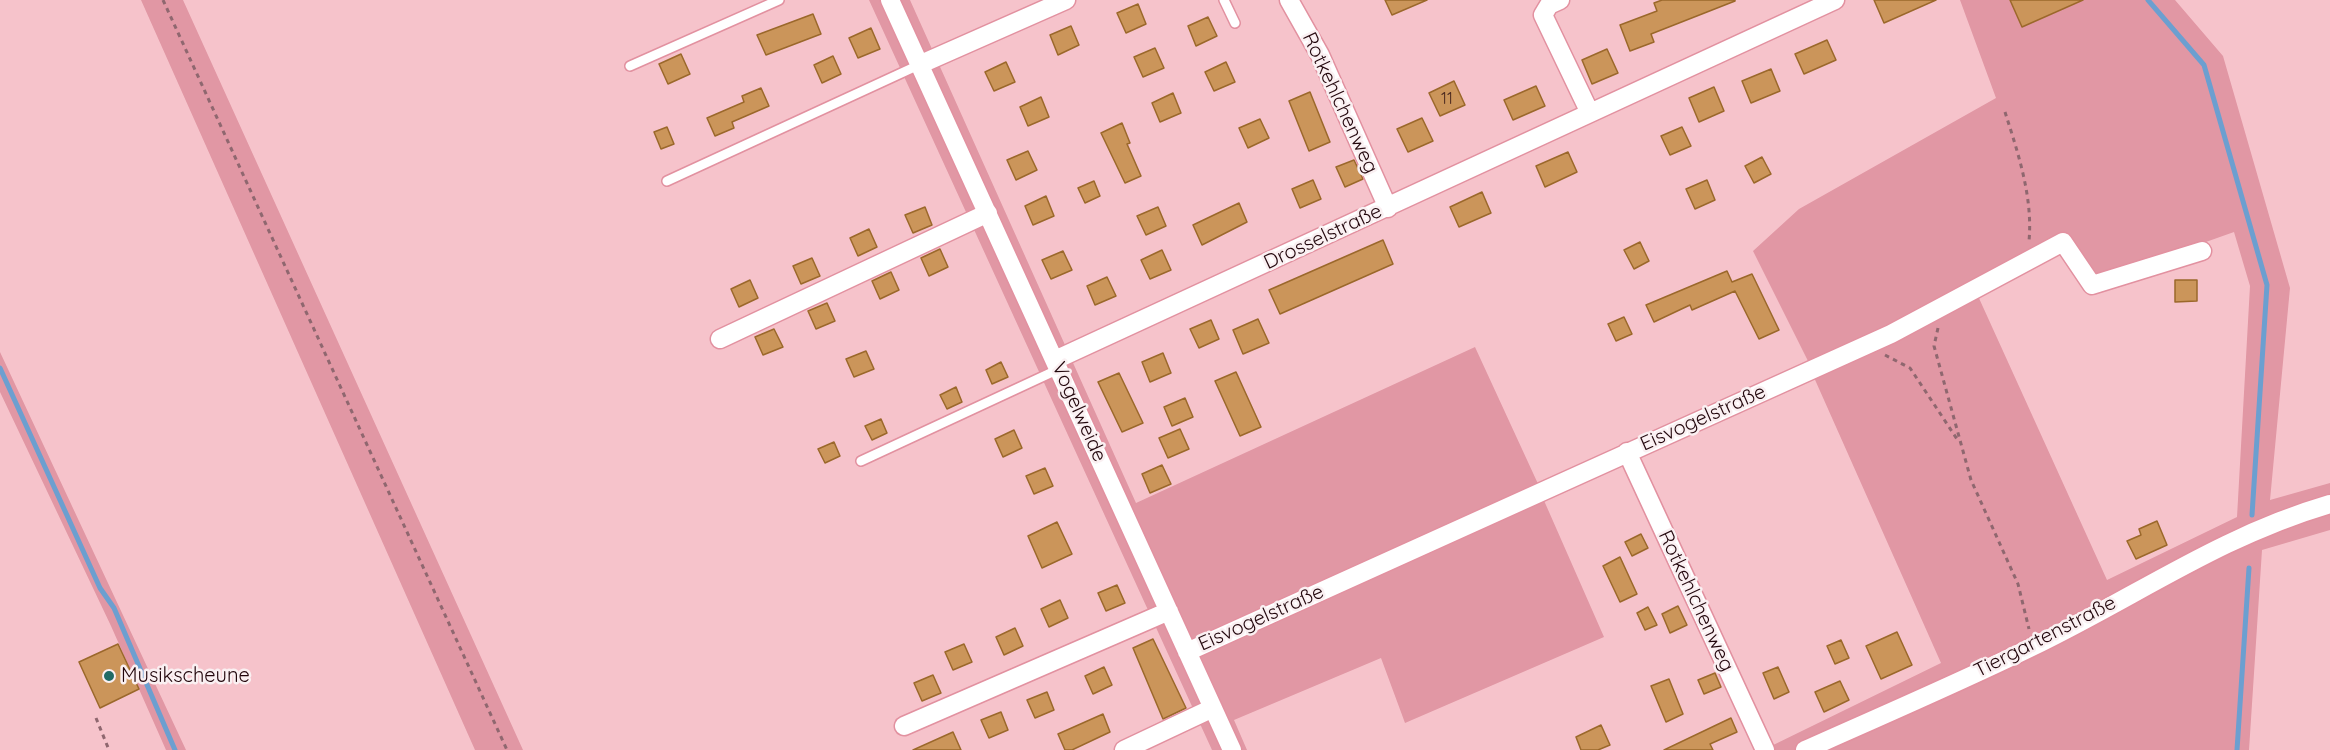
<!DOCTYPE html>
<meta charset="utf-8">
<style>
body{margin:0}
canvas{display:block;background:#f6c3cb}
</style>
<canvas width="2330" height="750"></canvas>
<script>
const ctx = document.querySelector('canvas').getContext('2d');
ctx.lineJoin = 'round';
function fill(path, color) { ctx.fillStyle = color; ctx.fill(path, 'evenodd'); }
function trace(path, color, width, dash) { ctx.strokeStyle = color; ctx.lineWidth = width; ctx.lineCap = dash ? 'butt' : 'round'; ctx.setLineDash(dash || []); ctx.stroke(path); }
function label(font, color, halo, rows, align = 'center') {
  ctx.font = font + ' Quicksand,sans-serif'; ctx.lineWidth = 5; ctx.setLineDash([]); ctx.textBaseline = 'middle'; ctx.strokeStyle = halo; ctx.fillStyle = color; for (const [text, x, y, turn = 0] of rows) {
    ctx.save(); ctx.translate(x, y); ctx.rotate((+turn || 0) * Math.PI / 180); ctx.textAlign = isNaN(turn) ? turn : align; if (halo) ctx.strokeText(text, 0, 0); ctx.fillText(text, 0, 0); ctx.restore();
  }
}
const green = new Path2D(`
 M141 0H183L523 750H475Z
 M869 0H910L1136 503 1475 347 1539 486 1810 365 1753 251 1799 209 1996 98 1960 0H2175L2223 56 2290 288 2270 500 2330 483V530L2262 550 2249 750H1763L1941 663 1812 373 1542 496 1604 637 1405 723 1381 658 1234 720 1247 750H1212ZM2234 232 2250 286 2237 517 2107 580 1973 285 2061 237 2093 282Z
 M0 352 186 750H166L111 626 0 392Z`);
const stream = new Path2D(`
 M2148 0 2204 65 2267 285 2252 515
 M0 368 100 588 114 608 175 750
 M2237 750 2249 568`);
const building = new Path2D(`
 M1385 0H1427L1392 15Z
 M1662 0H1735V1L1651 34 1654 42 1630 51 1620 25 1657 11 1654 3Z
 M1874 0H1936L1884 23Z
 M2010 0H2083L2022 27Z
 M1138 4 1146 24 1126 33 1117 13Z
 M813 14 821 34 766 55 757 35Z
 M1208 17 1217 36 1196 46 1188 26Z
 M1071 26 1079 45 1058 55 1050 35Z
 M871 28 880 49 858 58 849 38Z
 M1827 40 1836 60 1804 74 1795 54Z
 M1155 48 1164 68 1143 77 1134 57Z
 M1607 49 1618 73 1592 84 1582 60Z
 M681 54 690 74 668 84 659 64Z
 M833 56 841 74 822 83 814 65Z
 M1006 62 1015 82 994 91 985 72Z
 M1226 62 1235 82 1214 91 1205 72Z
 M1771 69 1780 91 1751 103 1742 81Z
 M1454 81 1465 105 1440 116 1429 93Z
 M1536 86 1545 106 1513 120 1504 100Z
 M1714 87 1724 111 1699 122 1689 98Z
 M761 88 769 106 732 122 734 128 715 136 707 118 744 102 742 96Z
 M1310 92 1330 142 1309 151 1289 101Z
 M1173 93 1181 113 1160 122 1152 103Z
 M1041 97 1049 117 1028 126 1020 107Z
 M1422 118 1433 141 1408 152 1397 129Z
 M1260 119 1269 138 1248 148 1239 128Z
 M1122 123 1130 143 1127 144 1141 176 1125 183 1101 133Z
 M667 127 674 144 661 149 654 132Z
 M1682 127 1691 146 1670 155 1661 136Z
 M1028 151 1037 170 1016 180 1007 160Z
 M1568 152 1577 172 1545 187 1536 166Z
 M1762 157 1771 174 1754 183 1745 166Z
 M1354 160 1363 179 1345 187 1336 167Z
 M1313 180 1321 199 1300 208 1292 189Z
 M1707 180 1715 200 1695 209 1686 189Z
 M1094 181 1100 196 1085 203 1078 188Z
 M1482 192 1491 213 1459 227 1450 207Z
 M1046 196 1054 216 1033 225 1025 206Z
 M1239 203 1247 222 1202 245 1193 225Z
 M925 207 932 225 913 233 905 215Z
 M1158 207 1166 226 1146 235 1137 216Z
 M869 229 877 247 858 256 850 238Z
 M1383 240 1393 264 1280 314 1269 290Z
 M1640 242 1649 261 1634 269 1624 250Z
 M940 249 948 267 929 276 921 258Z
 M1162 250 1171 270 1150 279 1141 260Z
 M1063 251 1072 270 1051 279 1042 260Z
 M812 258 820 276 801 284 793 266Z
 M1727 271 1732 282 1752 274 1779 330 1759 339 1735 291 1692 310 1690 305 1654 322 1646 305Z
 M891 272 899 290 880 299 872 281Z
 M1107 277 1116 296 1095 305 1087 286Z
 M750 280 758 298 739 307 731 289Z
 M2175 280H2197V301L2175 302Z
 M827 303 835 321 816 329 808 311Z
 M1624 317 1632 334 1616 341 1608 324Z
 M1258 319 1269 343 1243 354 1233 330Z
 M1211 320 1219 339 1199 348 1190 329Z
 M774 329 783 347 763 355 755 337Z
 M866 351 874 369 854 377 846 359Z
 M1163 353 1171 373 1150 382 1142 362Z
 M1001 362 1008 377 992 384 986 370Z
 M1236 372 1261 427 1240 436 1215 381Z
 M1119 373 1143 423 1122 432 1098 382Z
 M956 387 962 402 947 409 940 395Z
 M1185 398 1193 417 1172 426 1164 407Z
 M881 419 887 433 872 440 865 426Z
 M1180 429 1189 449 1168 458 1159 438Z
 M1014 430 1022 448 1003 457 995 439Z
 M834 442 840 456 825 463 818 449Z
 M1162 465 1171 484 1150 493 1142 474Z
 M1045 468 1053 486 1034 494 1026 476Z
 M2157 521 2167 545 2136 559 2127 541 2141 535 2139 529Z
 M1057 522 1072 554 1042 568 1028 536Z
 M1641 534 1648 548 1632 556 1625 542Z
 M1620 557 1637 594 1620 602 1603 566Z
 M1117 585 1125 603 1106 611 1098 593Z
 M1060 600 1068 618 1049 627 1041 609Z
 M1678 606 1687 625 1670 633 1662 614Z
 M1648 607 1657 625 1645 630 1637 613Z
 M1015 628 1023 646 1004 655 996 637Z
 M1897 632 1912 665 1881 679 1866 646Z
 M1153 639 1186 708 1163 719 1133 648Z
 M1841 640 1849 658 1835 664 1827 646Z
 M118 644 139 689 100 708 79 662Z
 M964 644 972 662 953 670 945 652Z
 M1104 667 1112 685 1093 694 1085 676Z
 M1778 667 1789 692 1774 699 1763 673Z
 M1715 673 1721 687 1704 694 1698 680Z
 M933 675 941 693 922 701 914 683Z
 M1669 679 1683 714 1666 722 1651 686Z
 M1840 681 1849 700 1824 712 1815 692Z
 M1047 692 1054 710 1035 718 1027 700Z
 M1001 712 1008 730 989 738 981 720Z
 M1103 714 1110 732 1072 750H1065L1058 734Z
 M1731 718 1737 732 1710 744 1713 750H1664Z
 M1601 725 1610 745 1598 750H1581L1576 737Z
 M953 732 961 750H913Z`);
const path = new Path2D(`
 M163 0 507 750
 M2005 112C2018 153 2033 197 2029 241
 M1938 328 1934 346 1971 480 2018 584 2029 629
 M1885 355 1910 368 1959 442
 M96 718 109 750`);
const service = new Path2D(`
 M1224 0 1235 23
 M630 66 779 0
 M667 181 921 64
 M861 461 1059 369`);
const minor = new Path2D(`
 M890 0 1232 750
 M1289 0 1320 55 1388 208
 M1560 0 1549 5 1543 15 1590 113
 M921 64 1066 0
 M720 339 988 213
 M1055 360 1835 0
 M1627 452 1765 750
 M1187 652 1891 334 2063 242 2092 285 2202 251
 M904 726 1169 611
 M1124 750 1213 708
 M1805 750C1881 716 1958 683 2032 647 2134 598 2220 536 2330 504`);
const markers = [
 [109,676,6,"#206b65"]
];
const numberNames = [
 ["11",1447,99]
];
const streetNames = [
 ["Rotkehlchenweg",1340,103,65],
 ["Drosselstraße",1323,237,-25],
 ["Vogelweide",1079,412,66],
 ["Eisvogelstraße",1703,418,-24],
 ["Rotkehlchenweg",1696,601,65],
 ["Eisvogelstraße",1261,618,-24],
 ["Tiergartenstraße",2045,637,-27]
];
const poiNames = [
 ["Musikscheune",121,676]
];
fill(green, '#e197a4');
trace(stream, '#6c9fd0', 5);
fill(building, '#cb955a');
trace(building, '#9b682b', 1.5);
trace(service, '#e291a0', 12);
trace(minor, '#e291a0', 21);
trace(path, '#8f676f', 3, [4.5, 4.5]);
trace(service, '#fff', 9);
trace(minor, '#fff', 18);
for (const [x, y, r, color] of markers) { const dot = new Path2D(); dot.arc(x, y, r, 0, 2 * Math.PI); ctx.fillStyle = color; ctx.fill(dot); trace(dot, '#faf0f2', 2); }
label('16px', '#4c2a20', null, numberNames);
label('20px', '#22060c', '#faf0f2', streetNames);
label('20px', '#22060c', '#faf0f2', poiNames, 'left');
</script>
